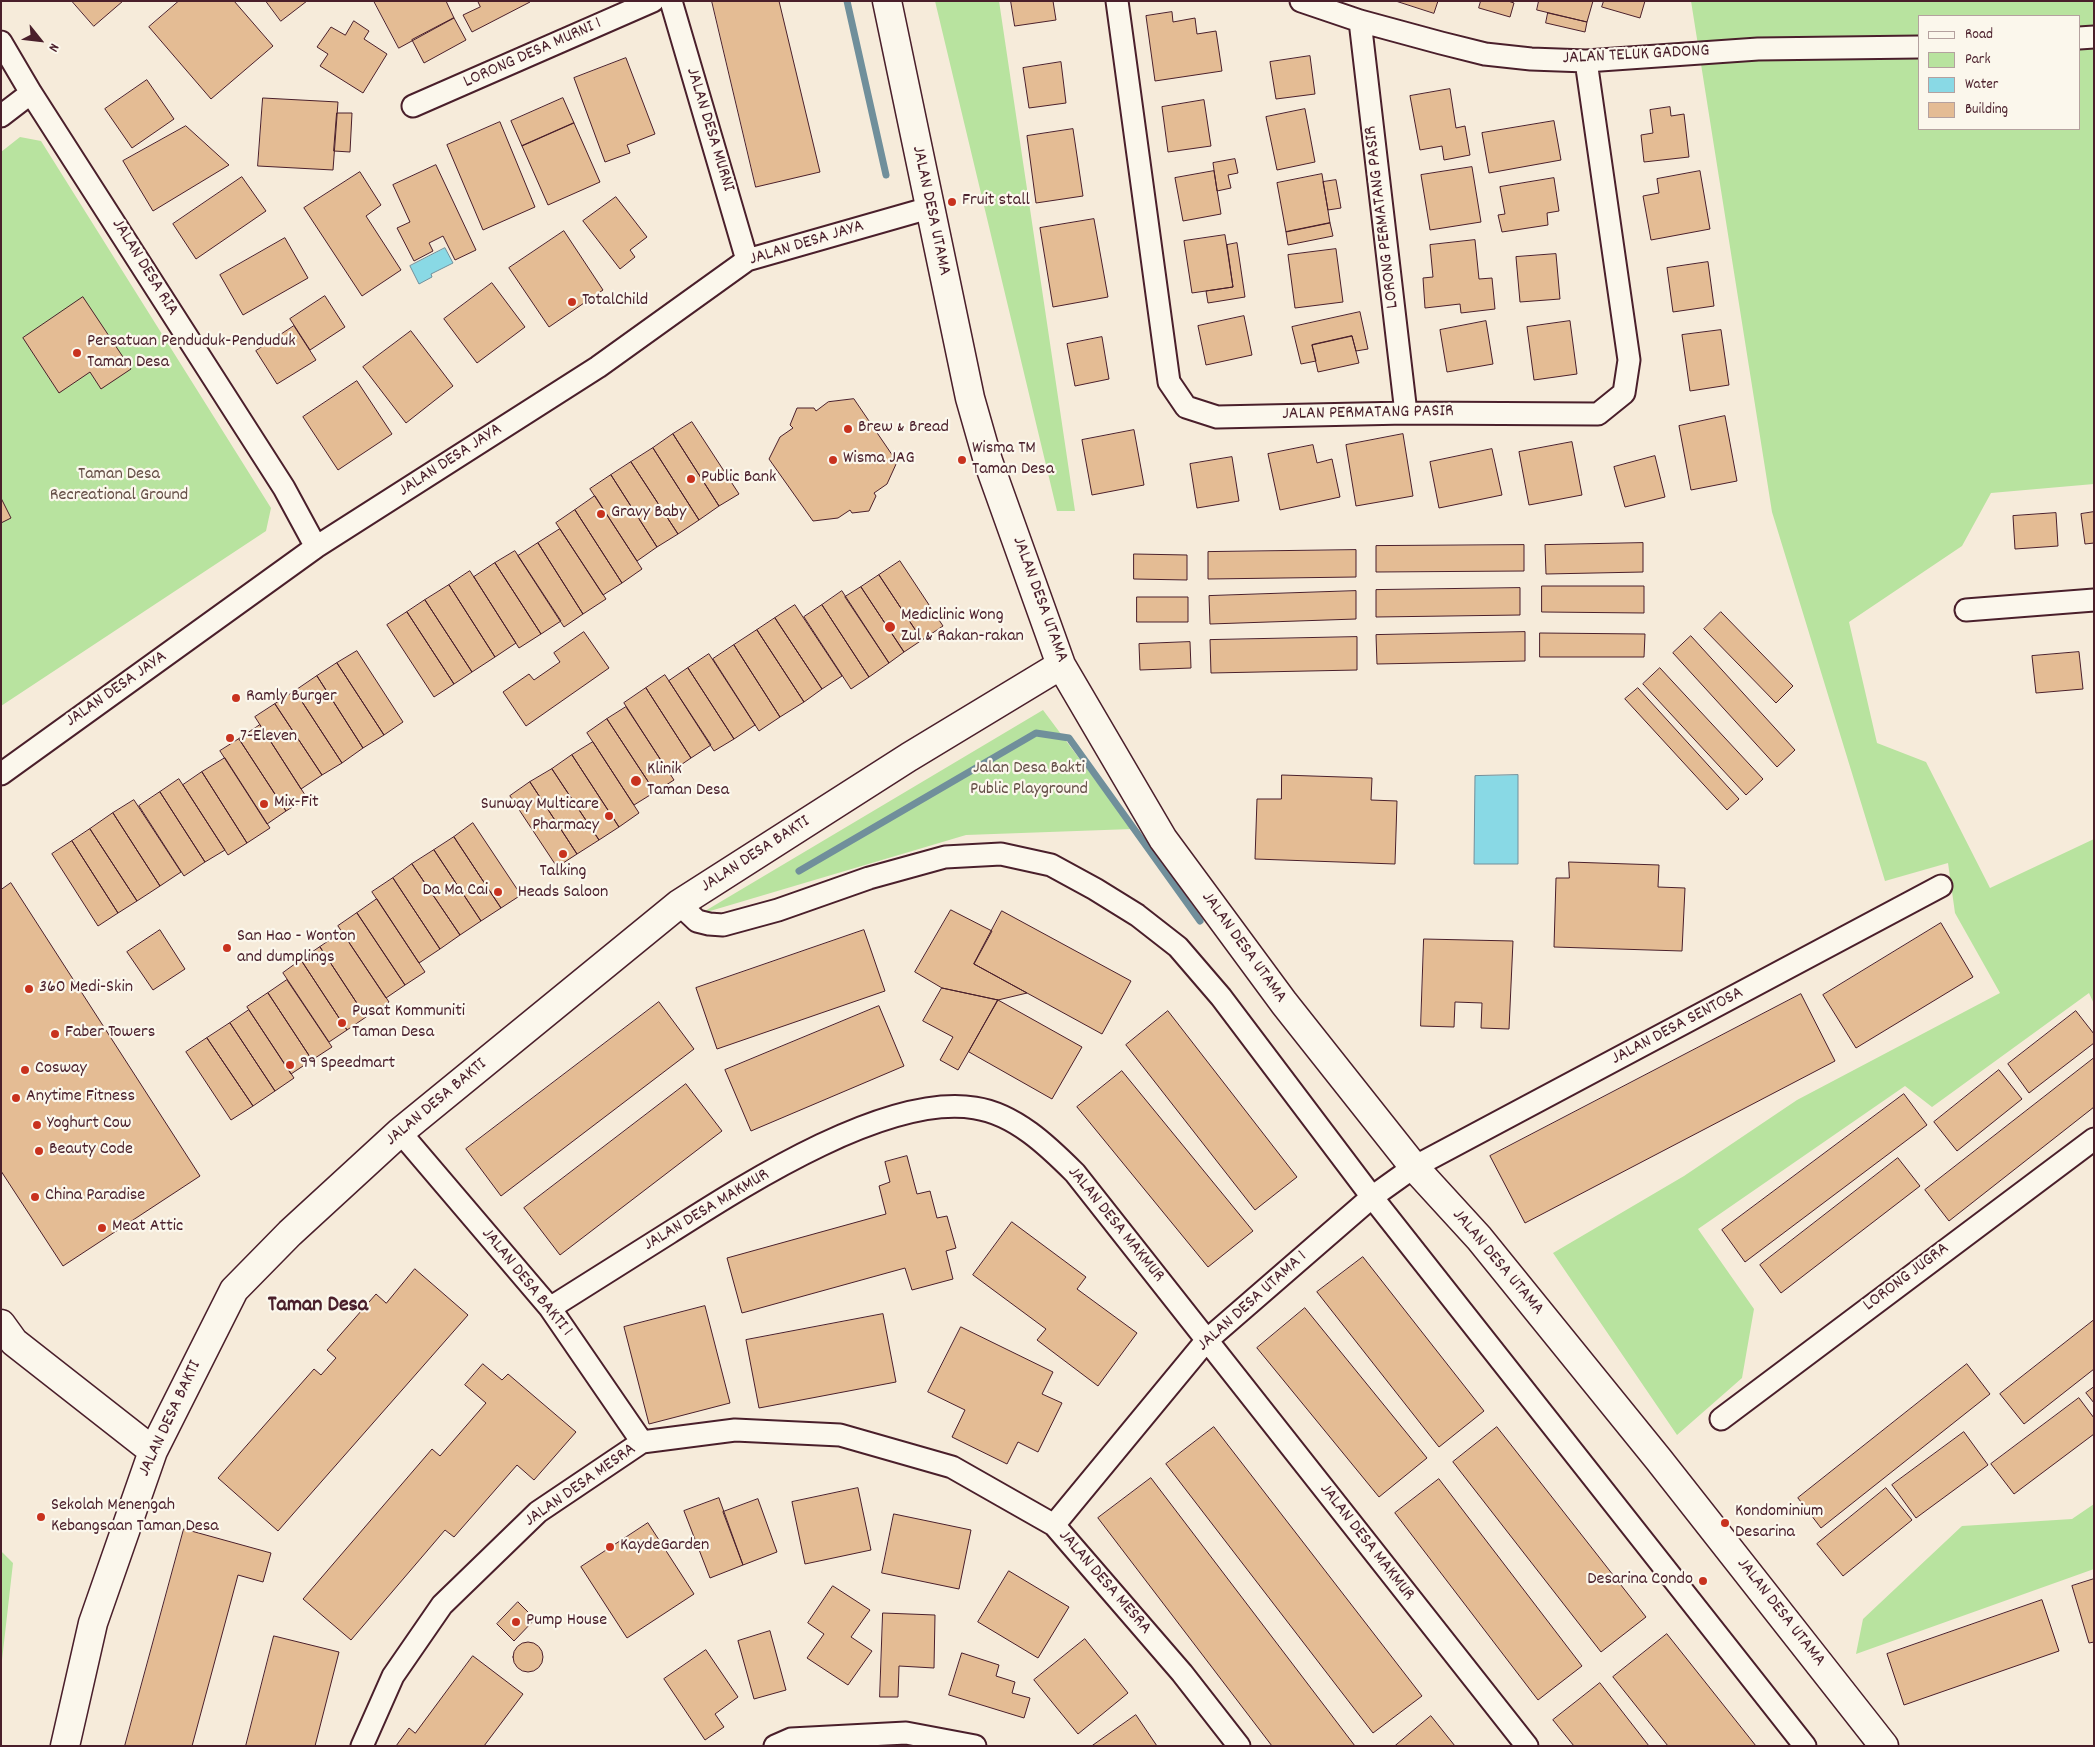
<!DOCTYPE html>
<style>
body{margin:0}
#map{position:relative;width:2095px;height:1747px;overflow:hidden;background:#f6ebda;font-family:Dekko,sans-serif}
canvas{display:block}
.frame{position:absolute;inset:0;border:2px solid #4a1f2b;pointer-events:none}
.legend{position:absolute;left:1918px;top:15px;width:162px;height:115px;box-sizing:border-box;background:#fbf7ec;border:1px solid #b4a19f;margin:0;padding:6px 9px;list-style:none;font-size:15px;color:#4a1f2b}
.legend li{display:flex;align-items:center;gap:10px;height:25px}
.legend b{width:25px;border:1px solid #b4a19f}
.north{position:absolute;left:15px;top:15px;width:50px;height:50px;-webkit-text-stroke:4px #fbf7ec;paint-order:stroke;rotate:119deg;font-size:14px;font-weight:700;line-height:20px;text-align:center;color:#4a1f2b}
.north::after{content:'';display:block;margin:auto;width:18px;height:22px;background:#4a1f2b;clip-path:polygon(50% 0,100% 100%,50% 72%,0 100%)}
</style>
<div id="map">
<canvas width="2095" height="1747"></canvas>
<div class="frame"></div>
<ul class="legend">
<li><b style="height:6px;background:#fbf7ec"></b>Road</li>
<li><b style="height:14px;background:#b8e39f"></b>Park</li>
<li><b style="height:14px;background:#89d9e5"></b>Water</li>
<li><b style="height:14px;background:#e4bc94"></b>Building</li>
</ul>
<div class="north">N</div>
</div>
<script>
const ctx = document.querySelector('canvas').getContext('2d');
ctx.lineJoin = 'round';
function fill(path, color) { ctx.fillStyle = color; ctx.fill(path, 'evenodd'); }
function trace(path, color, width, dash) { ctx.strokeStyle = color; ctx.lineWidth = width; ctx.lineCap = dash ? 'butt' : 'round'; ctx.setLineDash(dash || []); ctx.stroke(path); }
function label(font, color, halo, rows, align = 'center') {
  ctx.font = font + ' Dekko,sans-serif'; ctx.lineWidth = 4.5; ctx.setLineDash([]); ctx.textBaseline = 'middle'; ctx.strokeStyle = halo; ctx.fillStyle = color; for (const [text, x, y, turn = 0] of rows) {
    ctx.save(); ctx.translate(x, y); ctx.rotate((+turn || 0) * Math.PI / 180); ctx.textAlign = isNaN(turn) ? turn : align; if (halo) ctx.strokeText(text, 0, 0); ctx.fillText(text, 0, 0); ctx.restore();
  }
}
const green = new Path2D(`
 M935 1H999L1075 511H1057Z
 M1691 1H2094V484L1991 493 1962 546 1849 622 1877 743 1926 762 1990 888 2094 839V1004L2089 993 1932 1107 1905 1086 1698 1229 1754 1309 1742 1378 1677 1435 1553 1253 1684 1176 1797 1100 2000 993 1955 913 1948 863 1885 881 1772 512ZM1919 16H2079V129H1919Z
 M20 137 41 141 271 508 266 531 1 706V152Z
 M1043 710 1132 829 966 835 700 914Z
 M2094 1504V1569L1856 1654 1863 1619 1962 1526 2072 1519Z
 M1 1551 13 1563 1 1669Z`);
const water = new Path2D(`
 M445 248 453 263 431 274 432 277 419 284 410 266Z
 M1518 775V864H1474L1475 776Z`);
const stream = new Path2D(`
 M847 1 886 175
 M799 871 1036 733 1069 738 1200 921`);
const building = new Path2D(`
 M72 1H123L94 26Z
 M179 1H234L273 46 211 99 149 27Z
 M266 1H307L281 21Z
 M374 1H446L454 18 399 48Z
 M478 1H530V2L472 32 463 15 480 7Z
 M712 1H779L820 172 756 187Z
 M1011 1H1053L1056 20 1015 26Z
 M1396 1H1438L1434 13Z
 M1481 1H1508L1514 3 1510 17 1479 8Z
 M1539 1H1593L1587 22 1537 10Z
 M1604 1H1645L1640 18 1602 7Z
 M1172 12 1173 22 1195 18 1197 34 1216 31 1222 71 1155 81 1146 16Z
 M1548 13 1587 22 1585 32 1546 23Z
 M454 18 466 40 424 63 412 40Z
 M354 21 369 31 364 39 387 54 363 93 320 66 328 54 317 47 331 27 345 35Z
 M1310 56 1315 94 1276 99 1270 62Z
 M626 58 655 134 627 145 630 153 605 162 574 78Z
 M1061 62 1066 103 1029 108 1023 68Z
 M147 80 174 119 132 148 105 109Z
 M1450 89 1456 128 1465 126 1470 155 1444 160 1442 146 1420 150 1410 96Z
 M263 98 338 102 333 170 258 166Z
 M563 98 574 123 522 146 511 121Z
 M1204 100 1211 146 1168 152 1162 107Z
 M1670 107 1671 116 1684 114 1689 157 1644 162 1641 135 1653 133 1650 110Z
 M1305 109 1315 162 1277 170 1266 117Z
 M337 113H352L350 152 334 151Z
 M1554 121 1561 160 1489 173 1482 133Z
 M500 122 535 207 483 230 447 145Z
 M574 123 600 182 548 205 522 146Z
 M186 126 229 165 153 211 123 161Z
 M1073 129 1083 196 1036 203 1027 136Z
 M1235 159 1238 173 1228 175 1231 188 1217 191 1213 163Z
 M436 165 476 250 455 260 443 236 429 243 433 251 414 261 397 228 410 222 393 185Z
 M1472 167 1481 222 1430 230 1421 175Z
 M1214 171 1221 214 1183 221 1175 178Z
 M1700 171 1710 229 1651 240 1643 196 1659 193 1657 179Z
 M360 172 381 205 366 216 401 270 362 296 304 208Z
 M1322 174 1330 223 1286 232 1277 183Z
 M242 177 266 211 196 259 173 224Z
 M1554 178 1559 211 1547 213 1548 225 1502 232 1498 215 1505 214 1500 187Z
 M1336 180 1341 208 1328 210 1323 182Z
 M616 197 647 237 630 250 635 257 620 269 583 221Z
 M1094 219 1108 297 1053 307 1040 228Z
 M1330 223 1333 236 1288 245 1286 232Z
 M564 231 603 290 549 327 509 268Z
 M1225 235 1233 287 1192 293 1184 241Z
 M285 238 308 278 243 315 220 275Z
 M1475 240 1479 279 1492 278 1495 309 1461 313 1460 304 1425 308 1423 278 1433 277 1430 245Z
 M1237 243 1245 297 1208 303 1206 291 1233 287 1227 245Z
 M1336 249 1343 302 1295 308 1288 255Z
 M1556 254 1560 299 1520 302 1516 257Z
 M1708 262 1714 306 1673 312 1667 268Z
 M492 283 525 327 477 363 444 319Z
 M325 296 345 327 310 350 290 319Z
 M83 297 131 369 101 389 90 372 59 393 23 338Z
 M1360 312 1368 349 1356 351 1352 336 1312 345 1316 361 1301 364 1292 327Z
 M1244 316 1252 355 1206 365 1198 326Z
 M1486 321 1493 364 1447 372 1440 330Z
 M1570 321 1577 374 1534 380 1527 327Z
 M294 326 316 360 277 384 256 351Z
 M1721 330 1729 385 1690 391 1682 335Z
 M411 331 453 386 406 423 363 367Z
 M1352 336 1359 363 1318 372 1312 345Z
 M1102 337 1109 379 1075 386 1067 344Z
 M357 381 392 434 338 470 303 417Z
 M854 399 897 462 887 484 874 493 876 496 869 511 852 513 850 510 838 518 813 521 769 459 780 437 793 428 790 425 797 408H814L816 411 828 402Z
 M1725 416 1737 481 1691 490 1679 426Z
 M692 422 739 494 719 506 673 434Z
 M1134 430 1144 485 1092 495 1082 440Z
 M673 434 719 506 699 520 653 448Z
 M1403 434 1413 496 1356 506 1346 445Z
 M1572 442 1582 495 1529 505 1519 452Z
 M1313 445 1317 463 1332 459 1340 497 1280 510 1268 454Z
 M653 448 699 520 678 534 631 462Z
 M1492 449 1502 495 1439 508 1430 462Z
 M1655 456 1665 497 1625 507 1614 467Z
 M1232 457 1239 501 1197 508 1190 464Z
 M631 462 678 534 657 547 611 475Z
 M611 475 657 547 637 561 590 489Z
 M595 496 642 569 622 583 575 510Z
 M1 498 11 518 1 523Z
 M575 510 622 583 603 595 556 523Z
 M2094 512V543L2085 544 2081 514Z
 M2056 513 2058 546 2015 549 2013 516Z
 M560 529 606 599 583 614 538 543Z
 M538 543 583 614 564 627 518 556Z
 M1643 543V572L1546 574 1545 545Z
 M1524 545V571L1376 572V546Z
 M1356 550V577L1208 579V552Z
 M515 551 561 621 541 634 495 563Z
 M1134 554 1187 555V580L1134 579Z
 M900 561 943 626 922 640 879 575Z
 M495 563 541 634 519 648 474 577Z
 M470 571 516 643 495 657 449 585Z
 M879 575 922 640 904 652 861 587Z
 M449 585 495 657 472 672 425 600Z
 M1542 586H1644V613L1542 612Z
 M861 587 904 652 889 663 845 597Z
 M1520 588V615L1376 617V590Z
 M842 591 889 663 869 677 822 605Z
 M1356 591V619L1210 624 1209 596Z
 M1137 597H1188V622H1137Z
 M425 600 472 672 454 684 407 612Z
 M795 605 842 676 822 689 775 618Z
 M822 605 869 677 851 689 804 617Z
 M407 612 454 684 434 697 387 625Z
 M1721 612 1793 686 1776 703 1704 629Z
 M775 618 822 689 804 702 757 630Z
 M757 630 804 702 780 717 734 645Z
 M584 632 609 668 526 726 503 692 529 674 534 680 560 662 554 653Z
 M1525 632V661L1377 664 1376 635Z
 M1540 633 1645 634 1644 657H1540Z
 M1691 636 1795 750 1777 767 1673 653Z
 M1357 637V670L1211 673 1210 640Z
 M1190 642 1191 668 1140 670 1139 644Z
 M734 645 780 717 759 731 713 659Z
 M357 651 403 722 384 735 337 663Z
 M2079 652 2083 689 2036 693 2032 656Z
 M709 654 755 725 734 739 688 668Z
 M337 663 384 735 363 748 317 676Z
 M688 668 734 739 714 751 669 681Z
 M1660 668 1763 779 1746 795 1643 684Z
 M665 675 711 745 691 758 646 688Z
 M317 676 363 748 342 763 295 691Z
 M646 688 691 758 669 773 624 703Z
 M1638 688 1739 799 1727 810 1625 699Z
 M295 691 342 763 322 775 275 704Z
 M275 704 322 775 301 789 255 717Z
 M626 707 674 780 655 792 607 719Z
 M607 719 655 792 634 805 587 733Z
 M260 725 307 798 286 811 239 739Z
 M239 739 286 811 267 824 220 751Z
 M593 742 639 813 619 827 572 755Z
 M572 755 619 827 599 840 552 769Z
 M225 758 270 828 247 843 202 772Z
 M552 769 599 840 577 854 530 782Z
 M202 772 247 843 228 855 183 785Z
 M1282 775 1372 778 1371 800 1397 801 1395 864 1255 859 1257 799H1281Z
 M179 779 225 850 205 862 160 792Z
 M530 782 577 854 557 867 510 796Z
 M160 792 205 862 184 876 139 806Z
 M134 800 181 872 160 886 113 813Z
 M113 813 160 886 137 901 90 829Z
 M473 823 521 895 501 908 454 837Z
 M90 829 137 901 118 913 72 841Z
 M454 837 501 908 481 921 434 850Z
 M72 841 118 913 98 926 52 854Z
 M434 850 481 921 460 935 412 864Z
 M1569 862 1659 865 1658 887 1685 888 1682 951 1554 947 1556 878H1569Z
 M412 864 460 935 440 949 393 878Z
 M393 878 440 949 419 963 372 892Z
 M11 883 200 1176 63 1266 1 1171V890Z
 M377 899 425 972 405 985 357 913Z
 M951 910 992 931 974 964 1027 993 998 1000 942 988 915 972Z
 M1002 911 1131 981 1102 1034 974 964Z
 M357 913 405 985 386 998 338 926Z
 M1941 923 1973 977 1856 1048 1823 995Z
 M160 930 185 969 153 990 127 952Z
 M864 930 885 991 717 1049 696 988Z
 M342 932 389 1002 366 1017 320 947Z
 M1424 939 1513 941 1509 1029 1481 1028 1482 1003 1455 1002 1454 1027 1421 1026Z
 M320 947 366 1017 347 1030 301 960Z
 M301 960 347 1030 329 1042 283 973Z
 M287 980 332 1047 312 1060 268 993Z
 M942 988 998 1000 958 1070 940 1060 953 1037 923 1021Z
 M268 993 312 1060 291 1074 247 1007Z
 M1801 994 1835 1061 1525 1223 1490 1156Z
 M998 1000 1082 1047 1052 1099 969 1052Z
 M659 1002 694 1049 501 1196 466 1149Z
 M879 1006 904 1066 751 1131 725 1070Z
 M249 1010 294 1078 275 1091 230 1023Z
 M1168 1011 1297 1177 1255 1210 1126 1045Z
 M2076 1011 2094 1034V1043L2029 1093 2008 1064Z
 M230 1023 275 1091 253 1106 207 1038Z
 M207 1038 253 1106 231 1120 186 1052Z
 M2094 1058V1107L1949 1221 1925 1190Z
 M1999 1070 2022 1099 1957 1151 1934 1122Z
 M1122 1071 1253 1231 1208 1267 1077 1107Z
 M686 1084 722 1131 560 1255 524 1208Z
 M1904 1094 1927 1125 1745 1262 1722 1230Z
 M907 1156 917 1194 930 1191 937 1218 947 1216 956 1248 946 1251 953 1279 912 1290 905 1268 742 1313 727 1258 886 1214 879 1186 890 1182 885 1162Z
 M1898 1158 1920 1186 1781 1293 1760 1265Z
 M1012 1222 1086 1277 1077 1289 1137 1333 1098 1386 1037 1340 1046 1329 973 1275Z
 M1363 1257 1484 1411 1439 1447 1317 1292Z
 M415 1269 468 1315 278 1531 218 1478 314 1369 321 1375 336 1358 327 1350 376 1294 386 1303Z
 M705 1306 730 1403 649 1424 624 1327Z
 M1305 1308 1427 1458 1379 1497 1257 1348Z
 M883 1314 896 1382 759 1408 746 1340Z
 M2094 1320V1369L2024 1424 2000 1394Z
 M961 1327 1053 1372 1042 1394 1062 1403 1038 1452 1018 1442 1007 1464 952 1437 965 1410 928 1392Z
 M483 1364 502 1380 508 1374 576 1432 534 1480 517 1465 454 1537 445 1530 351 1640 303 1599 432 1449 440 1456 486 1403 465 1385Z
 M1967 1364 1990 1394 1821 1528 1798 1498Z
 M2094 1387V1403L2086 1393Z
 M2079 1398 2094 1418V1434L2014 1494 1991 1464Z
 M1214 1427 1422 1696 1373 1733 1166 1464Z
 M1497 1427 1646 1617 1601 1652 1453 1462Z
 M1964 1432 1988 1465 1916 1518 1892 1485Z
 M1151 1478 1355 1746H1272L1098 1518Z
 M1439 1479 1582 1666 1538 1700 1395 1513Z
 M858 1488 871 1550 805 1564 792 1502Z
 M1886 1488 1912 1520 1843 1576 1817 1544Z
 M719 1498 743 1565 710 1578 684 1511Z
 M758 1499 777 1552 743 1565 723 1512Z
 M894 1514 971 1530 959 1589 882 1573Z
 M648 1523 694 1594 627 1638 581 1567Z
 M184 1529 271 1553 263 1582 238 1575 192 1746H125Z
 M1009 1571 1069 1607 1038 1658 978 1622Z
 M2094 1579V1642L2089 1643 2072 1586Z
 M833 1586 870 1610 851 1637 872 1651 848 1685 807 1658 824 1634 808 1623Z
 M2042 1600 2059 1651 1904 1705 1887 1654Z
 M518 1602 535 1619 514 1641 497 1624Z
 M883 1613 935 1615 934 1668 899 1666 898 1697H880Z
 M770 1631 786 1690 754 1699 738 1641Z
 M1667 1634 1756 1746H1668L1613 1677Z
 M274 1636 339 1652 315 1746H246Z
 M1085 1639 1128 1693 1078 1734 1034 1680Z
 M513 1657a15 15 0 1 1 30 0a15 15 0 1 1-30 0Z
 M706 1650 738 1697 715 1714 724 1727 705 1740 664 1679Z
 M962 1653 999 1665 996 1676 1015 1682 1012 1693 1030 1698 1024 1718 949 1695Z
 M473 1656 523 1694 484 1746H396L409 1728 415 1733Z
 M1600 1683 1649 1746H1574L1553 1720Z
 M1136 1715 1157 1746H1092Z
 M1431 1716 1455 1746H1395Z`);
const minor = new Path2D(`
 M671 1 747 260
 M1117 1 1169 382 1186 407 1217 417 1406 413 1598 414 1624 393 1629 360 1586 61
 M1301 1 1360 21 1441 43 1485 54 1531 59 1586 61 1758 49 1919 47
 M1360 21 1406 413
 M2079 38 2094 37
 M1 42 31 93 284 488 316 547
 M413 106 653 1
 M1 116 31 93
 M1966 610 2094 600
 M1 774 316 547 598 367 747 260 929 208
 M679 904 697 921 709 924 723 925 778 910 869 878 945 857 1001 854 1051 865 1095 889 1137 915 1178 947 1221 997 1372 1197 1805 1746
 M400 1132 550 1308 642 1442
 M550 1308C590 1283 629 1258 669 1233 743 1186 886 1093 975 1108 1015 1114 1048 1146 1075 1173L1527 1746
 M1721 1419 2094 1139
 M1054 1525 1206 1341 1372 1197 1414 1167 1941 886
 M362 1746 393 1676 442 1605 538 1512 642 1442 735 1430 840 1435 952 1467 1054 1525 1182 1673 1239 1746
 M775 1746 791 1739 906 1733 975 1746`);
const tertiary = new Path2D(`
 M887 1 970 398 988 461 1061 665 1163 839 1284 1003 1414 1167 1479 1238 1659 1460 1884 1746
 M1 1324 14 1342 153 1451
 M65 1746 93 1623 153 1451 234 1290 290 1233 400 1132 679 904 909 757 1061 665`);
const markers = [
 [952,202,5,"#c8321e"],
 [572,302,5,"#c8321e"],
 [77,353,5,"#c8321e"],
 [848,429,5,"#c8321e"],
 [833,460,5,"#c8321e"],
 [962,460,5,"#c8321e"],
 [691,479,5,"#c8321e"],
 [601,514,5,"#c8321e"],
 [890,627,6,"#c8321e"],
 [236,698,5,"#c8321e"],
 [230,738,5,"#c8321e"],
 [636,781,6,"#c8321e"],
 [264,804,5,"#c8321e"],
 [609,816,5,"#c8321e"],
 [563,854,5,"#c8321e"],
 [498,892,5,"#c8321e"],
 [227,948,5,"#c8321e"],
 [29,989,5,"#c8321e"],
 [342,1023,5,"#c8321e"],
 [55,1034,5,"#c8321e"],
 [290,1065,5,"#c8321e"],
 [25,1070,5,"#c8321e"],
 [16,1098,5,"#c8321e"],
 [37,1125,5,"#c8321e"],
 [39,1151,5,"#c8321e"],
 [35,1197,5,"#c8321e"],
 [102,1228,5,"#c8321e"],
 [41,1517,5,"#c8321e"],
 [1725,1523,5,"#c8321e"],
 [610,1547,5,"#c8321e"],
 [1703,1581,5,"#c8321e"],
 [516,1622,5,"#c8321e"]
];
const streetNames = [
 ["LORONG DESA MURNI 1",533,54,-24],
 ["JALAN TELUK GADONG",1636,56,-3],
 ["JALAN DESA MURNI",709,130,73],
 ["JALAN DESA UTAMA",930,211,78],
 ["LORONG PERMATANG PASIR",1383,217,-97],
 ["JALAN DESA JAYA",807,244,-17],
 ["JALAN DESA RIA",144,268,58],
 ["JALAN PERMATANG PASIR",1368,414,-1],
 ["JALAN DESA JAYA",451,461,-33],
 ["JALAN DESA UTAMA",1039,600,70],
 ["JALAN DESA JAYA",117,690,-35],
 ["JALAN DESA BAKTI",756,855,-33],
 ["JALAN DESA UTAMA",1243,948,54],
 ["JALAN DESA SENTOSA",1678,1027,-28],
 ["JALAN DESA BAKTI",437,1103,-40],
 ["JALAN DESA MAKMUR",707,1211,-31],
 ["JALAN DESA MAKMUR",1115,1225,51],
 ["JALAN DESA UTAMA",1497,1263,50],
 ["LORONG JUGRA",1907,1278,-37],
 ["JALAN DESA BAKTI 1",526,1283,51],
 ["JALAN DESA UTAMA 1",1253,1302,-42],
 ["JALAN DESA BAKTI",171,1419,-65],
 ["JALAN DESA MESRA",581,1486,-35],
 ["JALAN DESA MAKMUR",1366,1543,52],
 ["JALAN DESA MESRA",1104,1583,49],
 ["JALAN DESA UTAMA",1780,1613,52]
];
const poiNames = [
 ["Fruit stall",962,202],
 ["TotalChild",582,302],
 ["Persatuan Penduduk-Penduduk",87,343],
 ["Taman Desa",87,364],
 ["Brew & Bread",858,429],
 ["Wisma TM",972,450],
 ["Taman Desa",972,471],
 ["Wisma JAG",843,460],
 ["Public Bank",701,479],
 ["Gravy Baby",611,514],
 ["Mediclinic Wong",901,617],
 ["Zul & Rakan-rakan",901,638],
 ["Ramly Burger",246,698],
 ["7-Eleven",240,738],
 ["Klinik",647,771],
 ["Taman Desa",647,792],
 ["Mix-Fit",274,804],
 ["Sunway Multicare",599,806,"right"],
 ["Pharmacy",599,827,"right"],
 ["Talking",563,873,"center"],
 ["Heads Saloon",563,894,"center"],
 ["Da Ma Cai",488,892,"right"],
 ["San Hao - Wonton",237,938],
 ["and dumplings",237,959],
 ["360 Medi-Skin",39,989],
 ["Pusat Kommuniti",352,1013],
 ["Taman Desa",352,1034],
 ["Faber Towers",65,1034],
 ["99 Speedmart",300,1065],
 ["Cosway",35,1070],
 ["Anytime Fitness",26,1098],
 ["Yoghurt Cow",47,1125],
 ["Beauty Code",49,1151],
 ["China Paradise",45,1197],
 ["Meat Attic",112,1228],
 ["Sekolah Menengah",51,1507],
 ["Kebangsaan Taman Desa",51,1528],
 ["Kondominium",1735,1513],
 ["Desarina",1735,1534],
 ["KaydeGarden",620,1547],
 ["Desarina Condo",1693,1581,"right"],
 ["Pump House",526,1622]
];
const parkNames = [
 ["Taman Desa",119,476],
 ["Recreational Ground",119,497],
 ["Jalan Desa Bakti",1029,770],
 ["Public Playground",1029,791]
];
const districtNames = [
 ["Taman Desa",318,1307]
];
fill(green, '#b8e39f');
fill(water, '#89d9e5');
trace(water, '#708f9b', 1);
trace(stream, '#708f9b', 7);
fill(building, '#e4bc94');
trace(building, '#4a1f2b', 1);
trace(minor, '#4a1f2b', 25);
trace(tertiary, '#4a1f2b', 31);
trace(minor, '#fbf7ec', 21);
trace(tertiary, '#fbf7ec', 28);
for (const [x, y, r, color] of markers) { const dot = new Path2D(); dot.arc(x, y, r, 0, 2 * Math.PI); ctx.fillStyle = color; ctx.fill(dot); trace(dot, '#fbf7ec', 2); }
label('18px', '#4a1f2b', '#fbf7ec', streetNames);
label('18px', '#4a1f2b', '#fbf7ec', poiNames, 'left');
label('18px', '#665048', '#fbf7ec', parkNames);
label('bold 22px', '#4a1f2b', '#fbf7ec', districtNames);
</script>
